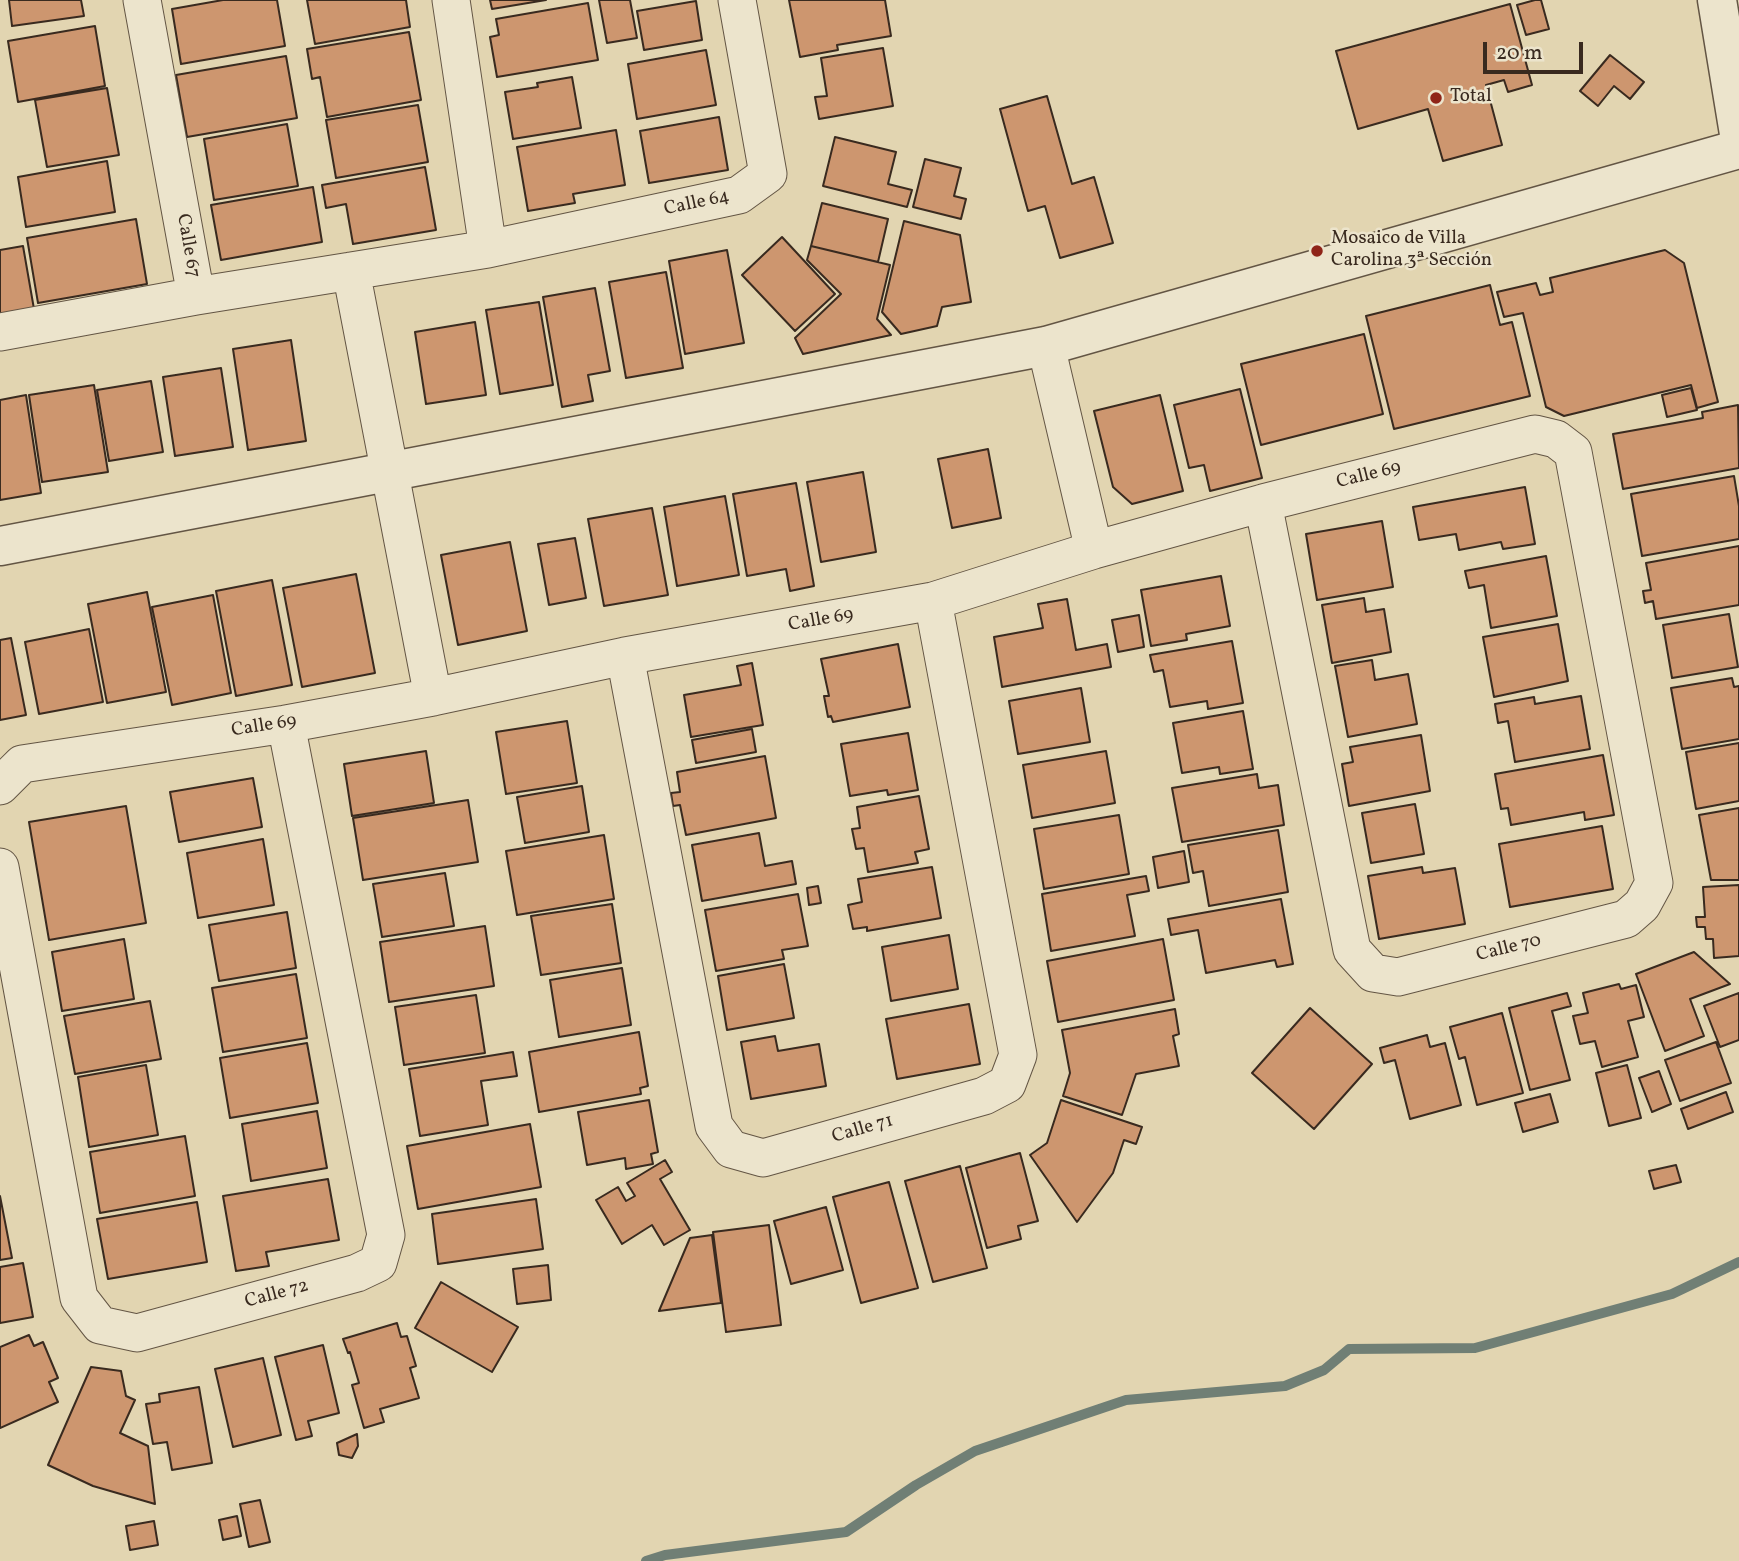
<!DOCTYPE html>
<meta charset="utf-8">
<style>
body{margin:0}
#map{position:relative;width:1739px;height:1561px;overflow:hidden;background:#e2d5b1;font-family:Vollkorn,serif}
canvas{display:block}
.scale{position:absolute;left:1483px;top:42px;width:100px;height:32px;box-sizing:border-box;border:4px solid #392a1f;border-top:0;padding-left:9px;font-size:21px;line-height:24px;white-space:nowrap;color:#392a1f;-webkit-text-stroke:5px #ece4cc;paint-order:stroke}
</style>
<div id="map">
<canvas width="1739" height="1561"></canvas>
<div class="scale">20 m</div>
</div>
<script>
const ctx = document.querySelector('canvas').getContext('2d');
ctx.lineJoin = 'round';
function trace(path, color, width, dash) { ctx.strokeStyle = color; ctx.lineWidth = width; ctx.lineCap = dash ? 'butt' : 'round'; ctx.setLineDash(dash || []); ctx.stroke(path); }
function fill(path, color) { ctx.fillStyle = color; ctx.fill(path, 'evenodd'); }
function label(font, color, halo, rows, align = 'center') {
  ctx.font = font + ' Vollkorn,serif'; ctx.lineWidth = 5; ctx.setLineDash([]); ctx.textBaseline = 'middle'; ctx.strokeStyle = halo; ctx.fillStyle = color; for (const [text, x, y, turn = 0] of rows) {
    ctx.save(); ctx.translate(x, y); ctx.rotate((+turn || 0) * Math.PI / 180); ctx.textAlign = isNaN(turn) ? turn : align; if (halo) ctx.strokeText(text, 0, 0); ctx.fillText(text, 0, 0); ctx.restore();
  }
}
const stream = new Path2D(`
 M646 1561 665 1555 846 1532 916 1485 975 1451 1126 1400 1285 1386 1324 1370 1349 1349 1475 1348 1672 1294 1739 1262`);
const building = new Path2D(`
 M9 0H81L84 16 12 26Z
 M223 0H277L285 46 181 64 172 9Z
 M307 0H406L410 27 315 44Z
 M490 0H546L492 9Z
 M599 0H630L637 38 607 43Z
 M789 0H885L891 36 837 45 838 50 800 57Z
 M1535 0H1541L1549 29 1526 35 1517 5Z
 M696 1 702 40 644 50 637 11Z
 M588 3 598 60 497 77 490 37 499 35 496 19Z
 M1510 4 1532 85 1508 92 1504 80 1486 85 1502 145 1443 161 1428 109 1358 129 1336 51Z
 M95 26 105 86 18 102 8 41Z
 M409 32 421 100 327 117 320 77 312 79 307 49Z
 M883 48 893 106 819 119 815 97 827 96 821 58Z
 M706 50 716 105 637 119 628 64Z
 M1610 55 1644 82 1630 99 1614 86 1598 106 1580 91Z
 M286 56 297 118 187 137 176 75Z
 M572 77 581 128 513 139 505 92 538 87 537 83Z
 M107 88 119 155 47 167 35 100Z
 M1047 96 1072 184 1094 177 1113 243 1060 258 1045 206 1028 211 1000 109Z
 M418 105 428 162 336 178 326 120Z
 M719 117 728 170 649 183 640 131Z
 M287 124 298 186 214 200 204 139Z
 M616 130 625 185 573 194 575 203 528 211 517 147Z
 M835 137 896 152 888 184 912 190 907 207 823 186Z
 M925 159 961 168 954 196 966 199 961 219 913 207Z
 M107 161 115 212 26 227 18 177Z
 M425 167 436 230 353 244 346 204 326 208 322 185Z
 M313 187 322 242 221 260 211 205Z
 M822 203 888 219 878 262 811 246Z
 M136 219 147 284 38 303 27 238Z
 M904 221 960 235 971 302 942 307 937 326 901 334 882 312Z
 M782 237 835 294 795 331 742 275Z
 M23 246 34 309 0 315V250Z
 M811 246 890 265 877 319 891 335 803 354 795 338 841 294 807 260Z
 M727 250 744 343 685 354 669 261Z
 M1665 250 1684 263 1718 402 1697 408 1691 385 1564 416 1546 407 1523 313 1504 317 1497 292 1536 283 1540 295 1553 292 1550 278Z
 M666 272 683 368 626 378 609 282Z
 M1490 285 1500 325 1512 322 1530 396 1394 429 1366 316Z
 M595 288 610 371 588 375 593 401 562 407 543 297Z
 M539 302 553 385 500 394 486 310Z
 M475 322 486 395 426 404 415 332Z
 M1364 334 1383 414 1261 445 1241 364Z
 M291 340 306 441 248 450 233 349Z
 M221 368 233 447 175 456 163 377Z
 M151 381 163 452 109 461 97 390Z
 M94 385 108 472 42 482 29 395Z
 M1691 388 1697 410 1667 417 1662 395Z
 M1240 389 1262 478 1210 491 1204 465 1189 468 1174 405Z
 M26 395 41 493 0 500V400Z
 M1160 395 1183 491 1132 504 1113 487 1094 411Z
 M1738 405 1739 468 1623 489 1613 434 1703 418 1702 412Z
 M988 449 1001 518 952 528 938 459Z
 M863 472 876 552 821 562 807 482Z
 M1734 476 1739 506V539L1642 556 1631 494Z
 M796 483 814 586 790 591 786 569 747 576 733 494Z
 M1525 487 1535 544 1503 549 1501 542 1459 550 1456 534 1419 540 1413 507Z
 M725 496 739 575 677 586 664 507Z
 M652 508 668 595 604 606 588 519Z
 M1382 521 1393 587 1317 600 1306 534Z
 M575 538 586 598 549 605 538 544Z
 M510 542 527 631 458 645 441 555Z
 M1739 546V605L1656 619 1653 601 1645 603 1643 591 1651 590 1646 563Z
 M1546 556 1557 616 1491 628 1484 585 1469 588 1465 571Z
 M356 574 375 673 302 687 283 588Z
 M1221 576 1230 626 1186 634 1187 640 1151 646 1141 590Z
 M272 580 292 685 236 696 216 591Z
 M147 592 166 692 107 703 88 604Z
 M213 595 231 693 172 705 152 607Z
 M1364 598 1366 612 1384 609 1391 652 1332 663 1322 605Z
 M1067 599 1076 650 1107 644 1111 667 1002 687 994 637 1043 628 1038 604Z
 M1729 614 1738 667 1672 678 1663 625Z
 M1139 615 1144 647 1118 652 1112 620Z
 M1558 624 1568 681 1494 697 1483 637Z
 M89 629 103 702 39 714 25 642Z
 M11 638 26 715 0 720V640Z
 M1232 641 1243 703 1208 709 1207 701 1170 707 1163 670 1154 672 1150 655Z
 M898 644 910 707 833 722 831 716 828 717 824 696H829L821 659Z
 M1372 660 1375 680 1408 674 1417 724 1348 737 1335 666Z
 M752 663 763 725 691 737 684 695 741 685 737 666Z
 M1732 678 1734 687 1739 686V739L1682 749 1671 688Z
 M1081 688 1090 742 1018 754 1009 701Z
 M1581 696 1590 749 1515 762 1508 721 1498 723 1495 704 1534 697 1535 704Z
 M1243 711 1253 769 1220 774 1219 767 1182 773 1173 723Z
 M567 721 577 783 506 794 496 732Z
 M752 729 756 752 696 763 692 740Z
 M908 733 918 790 888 795 887 790 850 796 841 744Z
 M1421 735 1430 791 1349 806 1342 764 1353 762 1350 747Z
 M1739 743V801L1696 809 1686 752Z
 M426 751 434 803 352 816 344 764Z
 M1106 751 1115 803 1032 818 1023 765Z
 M1603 755 1614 815 1585 820 1584 812 1511 825 1508 808 1501 809 1495 774Z
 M765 756 776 818 686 835 680 805 673 806 671 793 680 792 677 772Z
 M1257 774 1259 788 1278 785 1284 825 1182 842 1172 788Z
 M253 778 262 827 179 842 170 792Z
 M582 786 589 832 525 843 517 797Z
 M919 796 929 849 915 852 918 863 868 872 864 848 856 849 852 829 860 828 857 807Z
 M468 800 478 862 363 880 353 818Z
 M1415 804 1424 854 1371 863 1362 813Z
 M126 806 146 923 49 940 29 822Z
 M1739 808V880H1711L1699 815Z
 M1119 815 1129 874 1044 889 1034 829Z
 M1602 826 1613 889 1510 907 1499 844Z
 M1278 830 1288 892 1209 906 1203 871 1193 873 1188 845Z
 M759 833 765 866 792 861 796 884 702 901 692 845Z
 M604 835 614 899 517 915 506 851Z
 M263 839 274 905 198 918 187 853Z
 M1184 851 1189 882 1158 888 1153 857Z
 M932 867 941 918 867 931V927L853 929 848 905 862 902 858 879Z
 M1422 867 1423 873 1455 868 1465 924 1379 939 1368 876Z
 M445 873 454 926 382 937 373 884Z
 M1146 876 1149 891 1127 895 1135 936 1051 951 1042 894Z
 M1739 885V956L1714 958 1713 939H1706L1705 927H1697L1696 917H1705L1703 887Z
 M818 886 821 903 809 905 807 888Z
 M798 894 808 946 782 950 784 959 716 971 705 910Z
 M1281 899 1293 964 1277 967 1275 960 1206 973 1198 930 1171 935 1168 919Z
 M612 904 621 963 541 975 531 916Z
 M287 912 296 968 219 981 209 925Z
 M485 926 494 986 389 1002 380 942Z
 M949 935 958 989 891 1001 882 947Z
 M124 939 134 999 62 1011 52 952Z
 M1163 939 1174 1000 1058 1022 1047 961Z
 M1694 952 1730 984 1690 999 1704 1036 1665 1051 1636 974Z
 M784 964 794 1018 727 1030 718 976Z
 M622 968 631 1025 559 1037 550 980Z
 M296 974 307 1038 223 1052 212 988Z
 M1619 984 1621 989 1636 985 1644 1017 1628 1021 1638 1057 1602 1067 1595 1041 1580 1044 1573 1016 1588 1013 1583 993Z
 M1567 993 1571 1006 1552 1011 1570 1080 1530 1090 1509 1008Z
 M1739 993V1040L1720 1047 1704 1006Z
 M476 995 485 1053 404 1065 395 1007Z
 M150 1001 161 1059 75 1074 64 1016Z
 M969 1004 980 1064 897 1079 886 1019Z
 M1310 1008 1372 1064 1314 1129 1252 1073Z
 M1175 1009 1179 1034 1173 1036 1179 1066 1136 1074 1122 1115 1063 1096 1070 1073 1062 1030Z
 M1502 1013 1523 1093 1477 1105 1465 1057 1459 1059 1450 1027Z
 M639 1032 648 1086 640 1088 641 1094 539 1112 529 1052Z
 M1427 1035 1430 1047 1445 1043 1461 1105 1410 1119 1395 1060 1384 1063 1380 1048Z
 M775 1036 778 1051 819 1044 826 1086 751 1099 741 1042Z
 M1716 1042 1731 1083 1680 1101 1665 1060Z
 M307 1043 318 1103 230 1118 220 1058Z
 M513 1052 517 1076 481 1081 488 1125 420 1136 409 1069Z
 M146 1065 158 1135 89 1147 78 1077Z
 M1627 1065 1641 1118 1609 1126 1596 1073Z
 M1659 1071 1671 1104 1652 1112 1639 1078Z
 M1726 1092 1733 1112 1688 1129 1681 1109Z
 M1550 1094 1558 1122 1523 1132 1515 1103Z
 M649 1100 658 1152 651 1154 653 1164 626 1169 625 1158 587 1165 578 1112Z
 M1061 1100 1142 1127 1136 1144 1124 1140 1113 1173 1077 1222 1030 1155 1047 1143Z
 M317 1111 327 1168 251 1181 242 1124Z
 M530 1124 541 1187 418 1209 407 1146Z
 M185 1136 195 1196 100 1213 90 1152Z
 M1020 1153 1038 1221 1018 1226 1021 1239 987 1248 966 1168Z
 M665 1160 672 1172 660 1179 690 1230 664 1245 652 1225 622 1244 596 1200 618 1187 626 1201 635 1196 627 1183Z
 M1676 1165 1681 1182 1654 1189 1649 1171Z
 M960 1166 987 1268 933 1282 905 1181Z
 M328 1179 339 1240 266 1252 269 1266 236 1271 223 1196Z
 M889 1182 918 1288 861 1303 833 1197Z
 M0 1196 12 1258 0 1260Z
 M536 1199 543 1249 438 1264 432 1214Z
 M197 1202 207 1262 108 1279 97 1219Z
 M826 1207 843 1270 791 1284 774 1221Z
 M769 1225 781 1325 726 1332 713 1232Z
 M712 1235 721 1303 659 1311 690 1238Z
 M23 1263 33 1317 0 1323V1267Z
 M548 1265 551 1300 517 1304 513 1269Z
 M441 1282 518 1327 492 1372 415 1328Z
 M397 1323 401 1337 407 1336 416 1366 410 1368 419 1398 380 1409 384 1422 364 1428 352 1385 359 1383 350 1352 348 1353 343 1339Z
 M29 1335 34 1346 43 1342 58 1378 49 1382 58 1402 0 1428V1347Z
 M323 1345 339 1413 308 1421 312 1436 296 1440 275 1357Z
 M263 1358 281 1435 233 1447 215 1369Z
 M91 1367 121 1371 126 1396 135 1400 120 1433 148 1446 155 1504 93 1486 48 1465Z
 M199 1387 212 1463 172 1470 167 1442 153 1444 146 1404 160 1402 159 1394Z
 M357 1434 358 1446 352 1458 339 1455 337 1443Z
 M260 1500 270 1542 249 1547 240 1504Z
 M237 1516 241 1536 223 1540 219 1520Z
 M154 1521 158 1545 130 1550 126 1526Z`);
const minor = new Path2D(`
 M142 0 196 296
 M451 0 488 249
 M351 271 433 697
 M0 332 196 296 488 249 739 195 768 174 737 0
 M1046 346 1094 550
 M625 656 714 1126 731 1149 763 1158 984 1096 1007 1084 1018 1055 933 601
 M0 786 22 764 286 724 433 697 625 656 933 601 1094 550 1263 503 1535 434 1556 439 1573 452 1654 883 1642 905 1626 919 1398 977 1373 973 1352 950 1263 503
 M0 867 79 1298 100 1325 137 1333 357 1273 378 1263 386 1235 286 724`);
const tertiary = new Path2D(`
 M1717 0 1739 134
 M0 546 1046 346 1739 149`);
const markers = [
 [1436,98,7,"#8f2418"],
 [1317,251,7,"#8f2418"]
];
const poiNames = [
 ["Total",1450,98],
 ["Mosaico de Villa",1331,240],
 ["Carolina 3ª Sección",1331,262]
];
const streetNames = [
 ["Calle 64",697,204,-12],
 ["Calle 67",187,246,80],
 ["Calle 69",1369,476,-14],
 ["Calle 69",821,621,-10],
 ["Calle 69",264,727,-9],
 ["Calle 70",1509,949,-14],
 ["Calle 71",863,1130,-16],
 ["Calle 72",277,1295,-15]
];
trace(stream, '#707f75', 10);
fill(building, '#cd966f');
trace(building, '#392a1f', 2);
trace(minor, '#635544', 39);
trace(tertiary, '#635544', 41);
trace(minor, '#ece4cc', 37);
trace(tertiary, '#ece4cc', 38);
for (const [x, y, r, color] of markers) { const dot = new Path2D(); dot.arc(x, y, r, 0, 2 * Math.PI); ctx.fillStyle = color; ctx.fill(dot); trace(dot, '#ece4cc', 2.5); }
label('19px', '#392a1f', '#ece4cc', poiNames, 'left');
label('19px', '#392a1f', '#ece4cc', streetNames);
</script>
